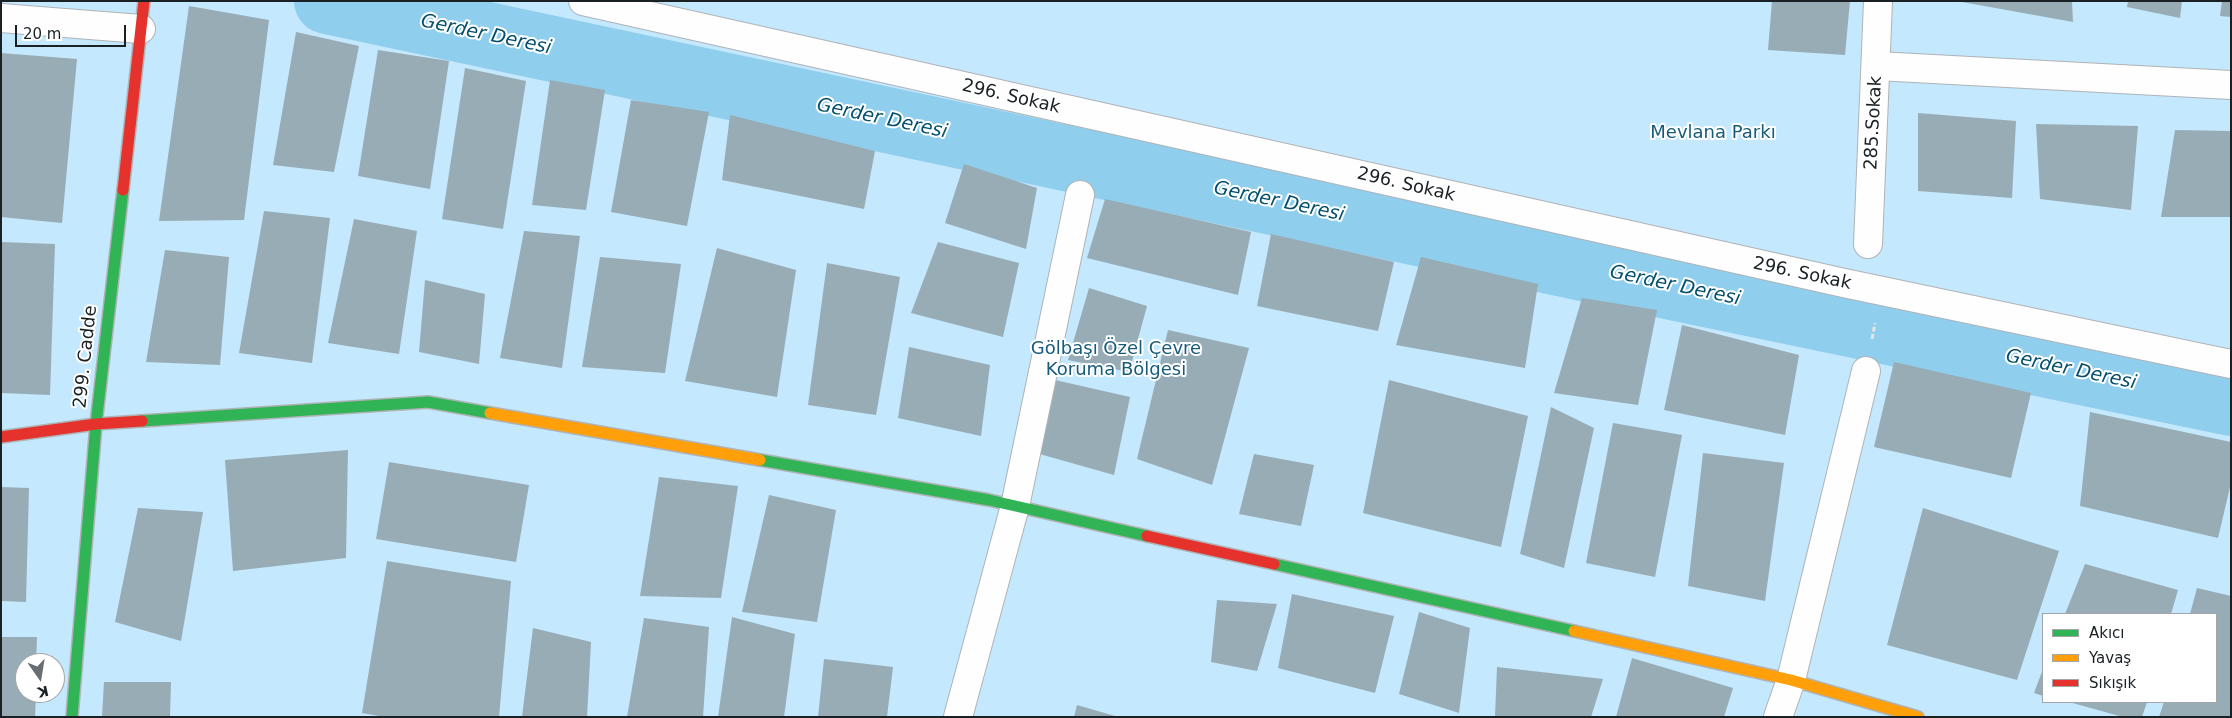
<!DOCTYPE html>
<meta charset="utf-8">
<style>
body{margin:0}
#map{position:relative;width:2232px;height:718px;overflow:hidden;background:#f7f9fb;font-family:"DejaVu Sans",sans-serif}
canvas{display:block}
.frame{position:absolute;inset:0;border:2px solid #192125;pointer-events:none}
.legend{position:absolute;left:2042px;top:613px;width:175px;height:90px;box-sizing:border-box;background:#fff;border:1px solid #a3a6a8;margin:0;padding:6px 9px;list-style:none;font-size:15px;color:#192125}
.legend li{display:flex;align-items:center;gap:10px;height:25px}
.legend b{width:25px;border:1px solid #a3a6a8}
.north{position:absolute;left:15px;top:653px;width:50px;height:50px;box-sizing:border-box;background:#fff;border:1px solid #a3a6a8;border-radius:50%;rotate:167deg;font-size:14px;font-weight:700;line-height:20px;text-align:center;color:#192125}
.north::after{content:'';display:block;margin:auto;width:18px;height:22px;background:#676d70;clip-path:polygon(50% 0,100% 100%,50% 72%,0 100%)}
.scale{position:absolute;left:15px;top:25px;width:111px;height:22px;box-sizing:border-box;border:2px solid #192125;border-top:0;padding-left:6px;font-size:15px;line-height:18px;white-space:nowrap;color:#192125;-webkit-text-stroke:4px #fff;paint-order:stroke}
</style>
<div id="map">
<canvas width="2232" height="718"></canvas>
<div class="frame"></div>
<ul class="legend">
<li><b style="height:6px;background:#30b455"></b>Akıcı</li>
<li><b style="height:6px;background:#ff9f0a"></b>Yavaş</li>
<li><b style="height:6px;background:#e5322d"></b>Sıkışık</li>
</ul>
<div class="north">K</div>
<div class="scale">20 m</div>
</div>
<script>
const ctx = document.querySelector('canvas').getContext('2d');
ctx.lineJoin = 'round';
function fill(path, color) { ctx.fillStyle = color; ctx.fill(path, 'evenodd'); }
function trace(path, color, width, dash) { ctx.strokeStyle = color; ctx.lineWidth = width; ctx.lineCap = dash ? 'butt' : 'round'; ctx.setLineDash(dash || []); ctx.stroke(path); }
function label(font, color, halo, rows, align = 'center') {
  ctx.font = font + ' "DejaVu Sans",sans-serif'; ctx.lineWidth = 4; ctx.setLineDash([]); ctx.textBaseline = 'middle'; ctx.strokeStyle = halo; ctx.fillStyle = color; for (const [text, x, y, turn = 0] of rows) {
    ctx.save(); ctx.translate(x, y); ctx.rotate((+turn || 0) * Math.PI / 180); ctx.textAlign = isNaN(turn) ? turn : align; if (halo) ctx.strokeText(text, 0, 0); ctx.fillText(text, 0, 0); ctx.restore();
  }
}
const green = new Path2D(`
 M1 1H2231V717H1ZM2043 614H2216V702H2043ZM25 663H55V693H25Z`);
const river = new Path2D(`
 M327 1 1691 291 2231 403`);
const building = new Path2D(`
 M1772 1H1850L1845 55 1768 50Z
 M1962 1H2072L2073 22 1962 2Z
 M2128 1H2182L2180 18 2127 7Z
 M2222 1H2231V17L2220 16Z
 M189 6 269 20 244 220 159 221Z
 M296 32 359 46 334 172 273 165Z
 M378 50 449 61 430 189 358 176Z
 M1 53 77 59 62 223 1 217Z
 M465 68 526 81 503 229 442 219Z
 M550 80 605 90 586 210 532 205Z
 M631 100 709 112 687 226 611 212Z
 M1918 113 2016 121 2012 198 1918 191Z
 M730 115 875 151 864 209 722 180Z
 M2036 124 2138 126 2131 210 2040 199Z
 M2175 130 2231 131V217H2161Z
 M964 164 1037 188 1026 249 945 223Z
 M1105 199 1251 232 1238 295 1087 258Z
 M264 211 330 218 312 363 239 353Z
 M354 219 417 231 399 354 328 343Z
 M524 231 580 236 562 368 500 358Z
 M1271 234 1394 262 1378 331 1257 306Z
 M1 242 55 244 50 395 1 393Z
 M938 242 1019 263 1003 337 911 313Z
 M717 248 796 270 777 397 685 381Z
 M165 250 229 257 220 365 146 362Z
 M600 257 681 264 665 373 582 367Z
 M1421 257 1538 284 1525 368 1396 345Z
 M827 263 900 277 876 415 808 405Z
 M425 280 485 294 479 364 419 352Z
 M1089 288 1147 306 1129 372 1068 360Z
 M1582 298 1657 310 1638 405 1554 393Z
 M1682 325 1799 355 1785 435 1664 410Z
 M1168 330 1249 348 1212 485 1137 459Z
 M909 347 990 365 981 436 898 418Z
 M1894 362 2031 393 2011 478 1874 447Z
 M1055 380 1130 397 1114 475 1036 453Z
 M1389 380 1528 416 1501 547 1363 513Z
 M1551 407 1594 428 1564 568 1520 554Z
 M2090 412 2231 442V483L2218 538 2080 506Z
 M1613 423 1682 435 1655 577 1586 563Z
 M348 450 346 558 233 571 225 460Z
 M1703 453 1784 463 1765 601 1688 586Z
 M1254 454 1314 465 1301 526 1239 514Z
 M389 462 529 485 516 562 376 539Z
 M659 477 738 486 721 598 640 596Z
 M1 487 29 488 26 602 1 601Z
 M769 495 836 510 817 622 742 612Z
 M138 508 203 512 181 641 115 622Z
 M1923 508 2059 551 2017 680 1887 645Z
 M387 561 511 581 499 717H385L362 713Z
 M2085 564 2178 590 2171 614H2065Z
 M2197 588 2231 596V717H2159L2164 702H2216V614H2190Z
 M1292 594 1394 616 1375 693 1278 668Z
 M1217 600 1277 604 1257 671 1211 662Z
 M1419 612 1470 628 1459 713 1399 694Z
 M732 617 795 634 784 717H718Z
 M644 618 709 627 703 717H627Z
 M533 628 591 642 587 717H522Z
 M1 637H37L36 663H25V693H36L35 717H1Z
 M1632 658 1733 688 1724 717H1616Z
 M824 659 893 667 887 717H818Z
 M1497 667 1603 679 1591 717H1495Z
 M2043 669V696L2034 693Z
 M104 682H171L170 717H102Z
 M2069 702H2147L2142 717H2123Z
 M1077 705 1115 716V717H1074Z`);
const path = new Path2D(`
 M1872 339 1875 323`);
const street = new Path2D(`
 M583 1 1844 283 2231 364
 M1 18 141 29
 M1877 66 2231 85
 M1868 244 1878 1
 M958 717 1015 506 1080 195
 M1778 717 1791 680 1866 371`);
const fast = new Path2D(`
 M142 421 428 402 490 413
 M760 460 989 500 1147 536
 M1274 564 1574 631
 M72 717 96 424 123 190`);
const slow = new Path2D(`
 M490 413 760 460
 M1574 631 1791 680 1918 717`);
const jam = new Path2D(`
 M123 190 144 1
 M1 437 96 424 142 421
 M1147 536 1274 564`);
const streetNames = [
 ["296. Sokak",1011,97,13],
 ["285.Sokak",1874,123,-87],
 ["296. Sokak",1406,185,13],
 ["296. Sokak",1802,274,12],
 ["299. Cadde",86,357,-84]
];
const parkNames = [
 ["Mevlana Parkı",1713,133],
 ["Gölbaşı Özel Çevre",1116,349],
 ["Koruma Bölgesi",1116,370]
];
const waterNames = [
 ["Gerder Deresi",486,35,12],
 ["Gerder Deresi",882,119,12],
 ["Gerder Deresi",1279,202,12],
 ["Gerder Deresi",1675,286,12],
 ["Gerder Deresi",2071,370,12]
];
fill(green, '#c4e8fd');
trace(river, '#90ceee', 66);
fill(building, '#98acb5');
trace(street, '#afb3b6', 30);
trace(fast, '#afb3b6', 14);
trace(slow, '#afb3b6', 14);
trace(jam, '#afb3b6', 14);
trace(path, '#e3e5e6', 3, [5, 2.5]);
trace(street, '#fefefe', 28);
trace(fast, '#30b455', 11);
trace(slow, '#ff9f0a', 11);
trace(jam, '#e5322d', 11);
label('18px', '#192125', '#fff', streetNames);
label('18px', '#175b79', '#fff', parkNames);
label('italic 19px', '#034f6d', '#fff', waterNames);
</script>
